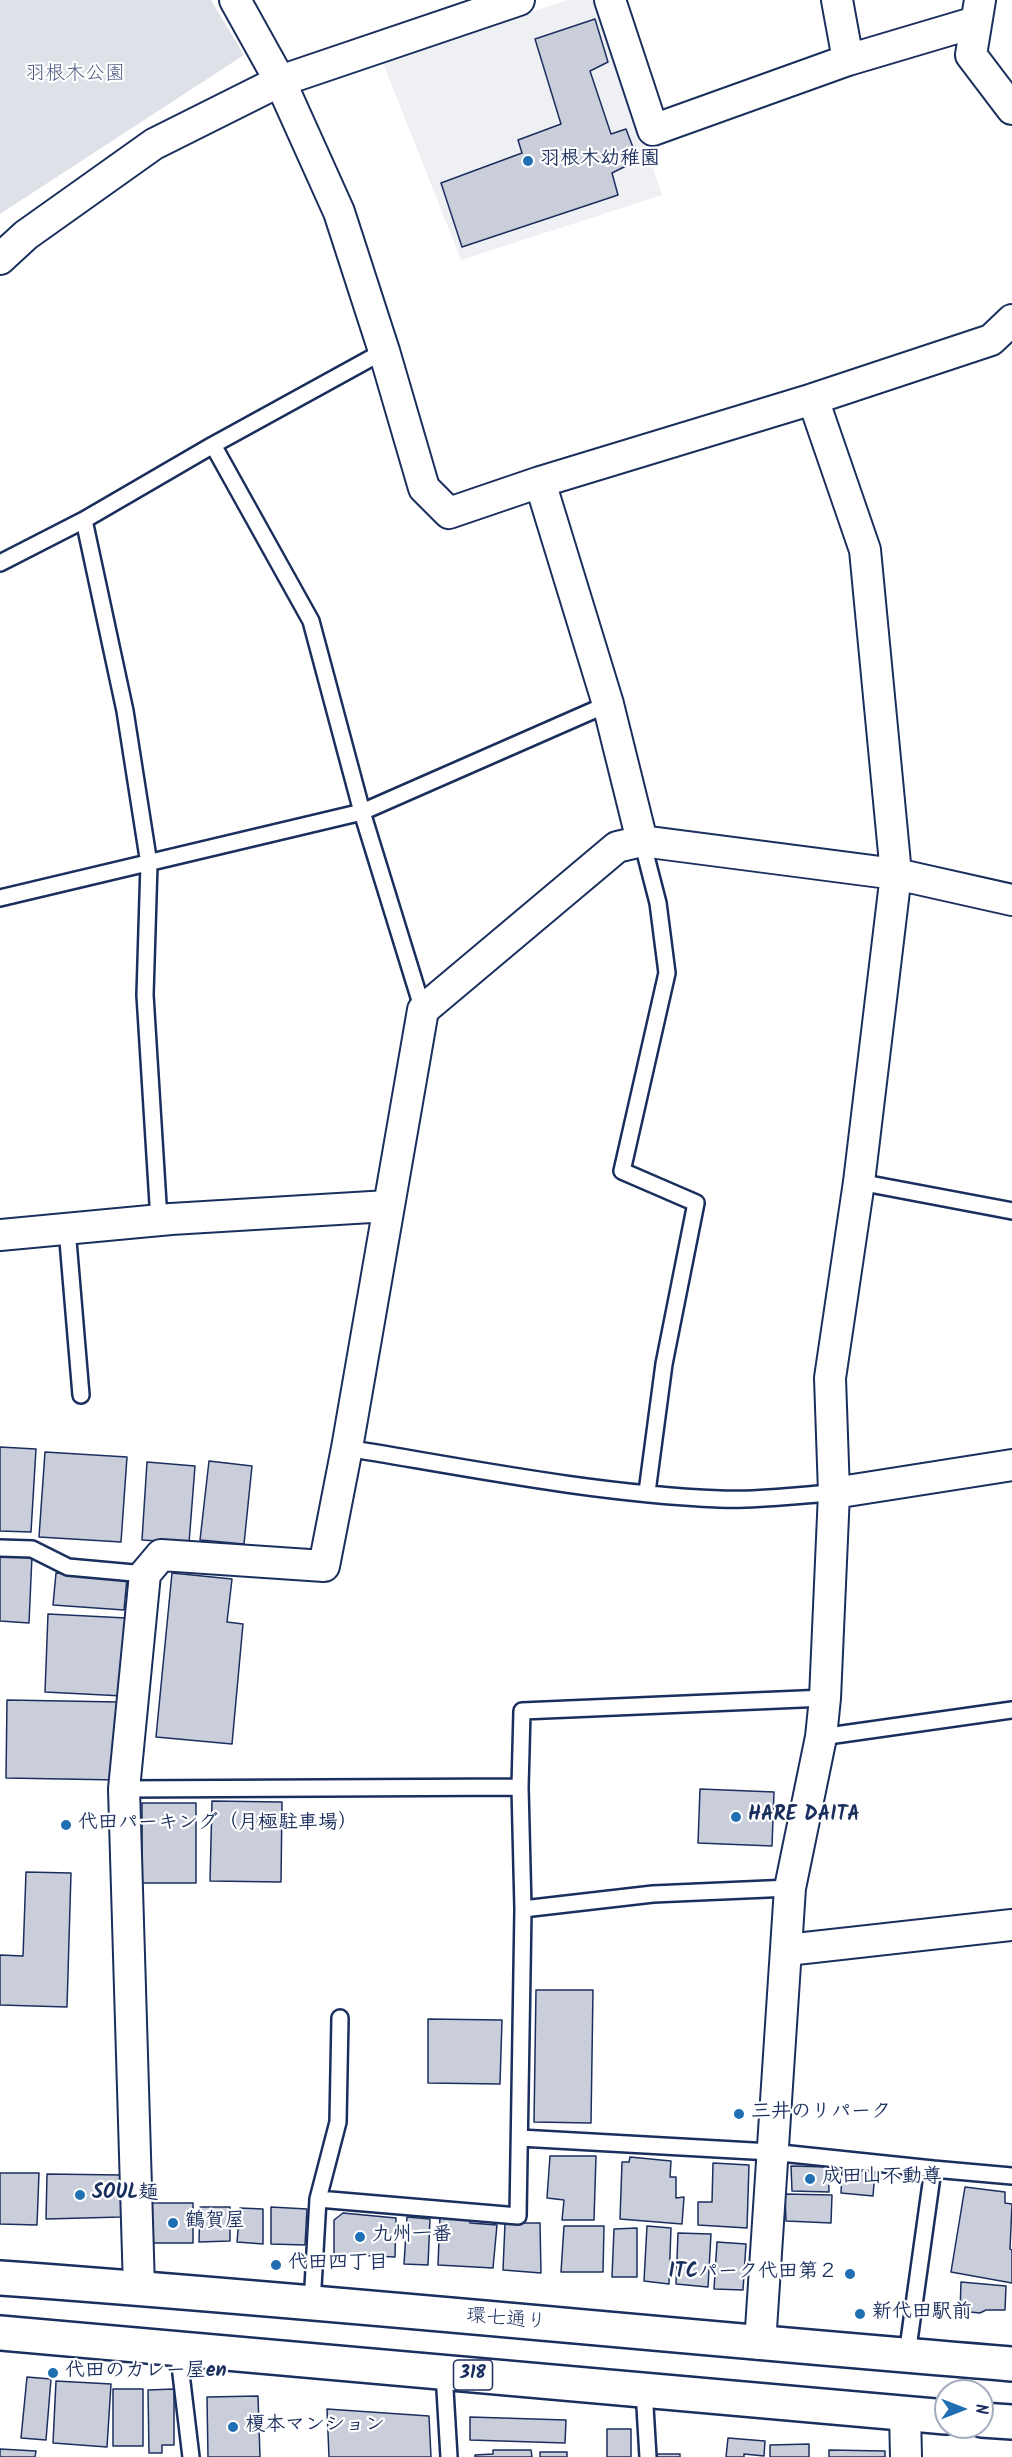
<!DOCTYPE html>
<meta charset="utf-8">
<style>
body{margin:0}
#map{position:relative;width:1012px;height:2457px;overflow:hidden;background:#fff;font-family:Kalam,sans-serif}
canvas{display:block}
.north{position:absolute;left:934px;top:2379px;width:60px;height:60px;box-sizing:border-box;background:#fff;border:2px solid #a4acbf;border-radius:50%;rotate:90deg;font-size:16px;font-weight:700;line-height:24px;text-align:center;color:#1b2f5e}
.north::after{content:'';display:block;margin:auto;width:21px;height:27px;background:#1f6fb2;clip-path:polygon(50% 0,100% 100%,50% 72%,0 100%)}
</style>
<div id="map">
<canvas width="1012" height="2457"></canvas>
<div class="north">N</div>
</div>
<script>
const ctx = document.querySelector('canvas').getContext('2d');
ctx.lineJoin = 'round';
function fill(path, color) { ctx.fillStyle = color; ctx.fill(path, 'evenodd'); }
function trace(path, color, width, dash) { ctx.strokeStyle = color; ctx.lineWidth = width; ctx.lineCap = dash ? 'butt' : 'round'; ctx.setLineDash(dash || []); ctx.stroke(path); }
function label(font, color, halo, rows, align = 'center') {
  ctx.font = font + ' Kalam,"Klee One",sans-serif'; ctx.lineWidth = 4.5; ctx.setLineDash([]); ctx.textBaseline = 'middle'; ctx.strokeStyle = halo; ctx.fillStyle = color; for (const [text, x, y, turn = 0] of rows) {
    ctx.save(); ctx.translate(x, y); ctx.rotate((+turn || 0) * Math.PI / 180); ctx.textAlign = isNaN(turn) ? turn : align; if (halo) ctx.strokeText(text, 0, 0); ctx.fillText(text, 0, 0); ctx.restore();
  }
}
const built = new Path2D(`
 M567 0H597L662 195 461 260 383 63Z`);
const green = new Path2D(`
 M0 0H211L244 55 0 214Z`);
const building = new Path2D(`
 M595 19 608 62 590 71 611 134 626 129 634 150 622 158 626 166 612 173 618 195 462 247 441 183 522 153 518 140 561 124 535 39Z
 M0 1447 36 1449 31 1532 0 1531Z
 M45 1452 127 1457 121 1542 39 1537Z
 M209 1461 252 1466 244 1544 200 1540Z
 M147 1462 195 1466 189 1543 142 1540Z
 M0 1555 32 1556 29 1623 0 1621Z
 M56 1573 127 1578 124 1610 53 1605Z
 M172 1573 232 1579 227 1622 243 1624 232 1744 156 1737Z
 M48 1614 126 1618 123 1696 45 1692Z
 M7 1700 119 1702 118 1780 6 1778Z
 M700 1789 774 1792 772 1846 698 1843Z
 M212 1801 282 1802 281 1882 210 1881Z
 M142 1803H196V1883H142Z
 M26 1872 71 1873 67 2007 0 2005V1955L23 1956Z
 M536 1990H593L591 2123 534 2122Z
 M428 2019 502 2020 500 2084 428 2083Z
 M550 2156H596L594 2220H562L564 2200 547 2198Z
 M630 2157 671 2161 670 2177H676V2198L684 2197 682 2224 620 2219 622 2162H629Z
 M713 2163 749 2165 747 2228 698 2225V2202H712Z
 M791 2166 828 2167 829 2192 792 2191Z
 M842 2170 875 2172 873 2196 841 2193Z
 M0 2173H39L37 2225 0 2224Z
 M47 2174 121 2175V2217L46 2219Z
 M965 2187 1005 2192V2203L1012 2204 1010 2249 1012 2250V2283L951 2272Z
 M785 2194 832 2195 831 2223 786 2221Z
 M152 2203H193V2243H152Z
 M200 2207H230V2241L199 2242Z
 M271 2207 307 2209 305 2245 271 2244Z
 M240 2208 263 2209V2244L237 2242Z
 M343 2213 396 2218 395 2257 334 2254V2220Z
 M440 2215 470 2217V2223L497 2225 493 2268 438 2265Z
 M407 2217 430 2219 428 2265 404 2264Z
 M505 2223H540L541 2273 503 2270Z
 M564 2226H604L603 2272H561Z
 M647 2226 671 2228 669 2284 644 2281Z
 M637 2228V2277H612L614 2229Z
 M678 2233 711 2234 708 2287 676 2284Z
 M717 2242 746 2244 743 2290 714 2289Z
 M961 2282 1006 2286 1005 2310H986L980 2313 960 2311Z
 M27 2377 51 2379 46 2440 21 2438Z
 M56 2381 111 2384 107 2447 53 2443Z
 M113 2389H143V2446H113Z
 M174 2389V2445H162V2453H149L148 2390Z
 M258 2396 260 2457H208L207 2397Z
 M327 2409 429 2416 431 2457H329Z
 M470 2417 566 2420 565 2443 470 2440Z
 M607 2429H631V2457H607Z
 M728 2438 765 2441 764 2456 744 2454V2457H726Z
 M809 2444V2457H770V2445Z
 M0 2449 36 2451 35 2457H0Z
 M493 2450H531L532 2457H475V2455L493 2454Z
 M829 2450 885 2451V2457H829Z
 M540 2452H567V2457H540Z
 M657 2454H680V2457H657Z`);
const service = new Path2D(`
 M213 445 311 621 362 812 423 1010
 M84 520 125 711 149 864 145 995 159 1220
 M0 563 84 520 213 445 384 351
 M642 841 658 903 667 973 622 1171 696 1203 664 1364 647 1492
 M0 898 362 812 608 704
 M859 1182 1012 1211
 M67 1229 81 1395
 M347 1448C468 1468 597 1494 720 1499 757 1501 796 1495 834 1493
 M0 1548 32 1549 68 1567 145 1574
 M821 1737 1012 1710
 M124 1789 520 1787
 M523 1909 653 1894 790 1888
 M520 2138 771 2152 933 2169
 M318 2199 518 2216 523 1909 520 1787 522 1711 825 1698
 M312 2304 318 2199 338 2122 340 2018
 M178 2349 191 2457
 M907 2355 933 2169 1012 2176
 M444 2373 449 2457
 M644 2390 648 2457`);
const minor = new Path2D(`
 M235 0 280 81 339 212 384 351 424 488 449 513 540 482 813 399 991 340 1012 320
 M610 0 653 130 848 60 976 22
 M837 0 848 60
 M980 0 971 55 1012 109
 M0 259 26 235 154 144 280 81 519 0
 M642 841 896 874 1012 900
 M0 1235 171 1219 388 1206
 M834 1493 1012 1465
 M787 1950 1012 1925
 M139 2288 124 1789 145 1574 161 1555 324 1566 347 1448 423 1010 617 847 642 841 608 704 540 482
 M760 2344 790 1888 821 1737 825 1698 834 1493 830 1378 859 1182 896 874 865 550 813 399
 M905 2413 906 2457`);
const primary = new Path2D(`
 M0 2278C338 2302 674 2337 1012 2364
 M0 2333 946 2417
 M982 2420 1012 2422`);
const markers = [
 [528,161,6,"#1f6fb2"],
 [736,1817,6,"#1f6fb2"],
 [66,1825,6,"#1f6fb2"],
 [739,2114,6,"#1f6fb2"],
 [810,2179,6,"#1f6fb2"],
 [80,2195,6,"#1f6fb2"],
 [173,2223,6,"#1f6fb2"],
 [360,2237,6,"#1f6fb2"],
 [276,2265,6,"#1f6fb2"],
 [850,2274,6,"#1f6fb2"],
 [860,2314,6,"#1f6fb2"],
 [53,2373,6,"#1f6fb2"],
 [233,2427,6,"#1f6fb2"]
];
const shields = [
 [473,2375,39]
];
const shieldNames = [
 ["318",473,2375]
];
const parkNames = [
 ["羽根木公園",75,76]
];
const poiNames = [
 ["羽根木幼稚園",540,161],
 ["HARE DAITA",748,1817],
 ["代田パーキング（月極駐車場）",78,1825],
 ["三井のリパーク",751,2114],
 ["成田山不動尊",822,2179],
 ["SOUL麺",92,2195],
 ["鶴賀屋",185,2223],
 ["九州一番",372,2237],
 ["代田四丁目",288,2265],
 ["ITCパーク代田第２",838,2274,"right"],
 ["新代田駅前",872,2314],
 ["代田のカレー屋en",65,2373],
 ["榎本マンション",245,2427]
];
const streetNames = [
 ["環七通り",506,2321,5]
];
fill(built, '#eff0f4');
fill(green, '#dee1e7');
fill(building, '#caceda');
trace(building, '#1b2f5e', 1.5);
trace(service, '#1b2f5e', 20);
trace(minor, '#1b2f5e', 34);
trace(primary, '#1b2f5e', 38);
trace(service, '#fff', 15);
trace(minor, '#fff', 30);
trace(primary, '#fff', 33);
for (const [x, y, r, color] of markers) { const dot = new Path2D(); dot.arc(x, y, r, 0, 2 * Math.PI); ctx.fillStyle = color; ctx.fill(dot); trace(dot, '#fff', 2); }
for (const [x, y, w] of shields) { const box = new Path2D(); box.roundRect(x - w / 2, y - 15, w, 30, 4.5); ctx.fillStyle = '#fff'; ctx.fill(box); trace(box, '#1b2f5e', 1.5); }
label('bold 18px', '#1b2f5e', null, shieldNames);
label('20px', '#4c5c80', '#fff', parkNames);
label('bold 20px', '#1b2f5e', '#fff', poiNames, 'left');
label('20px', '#1b2f5e', '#fff', streetNames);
</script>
